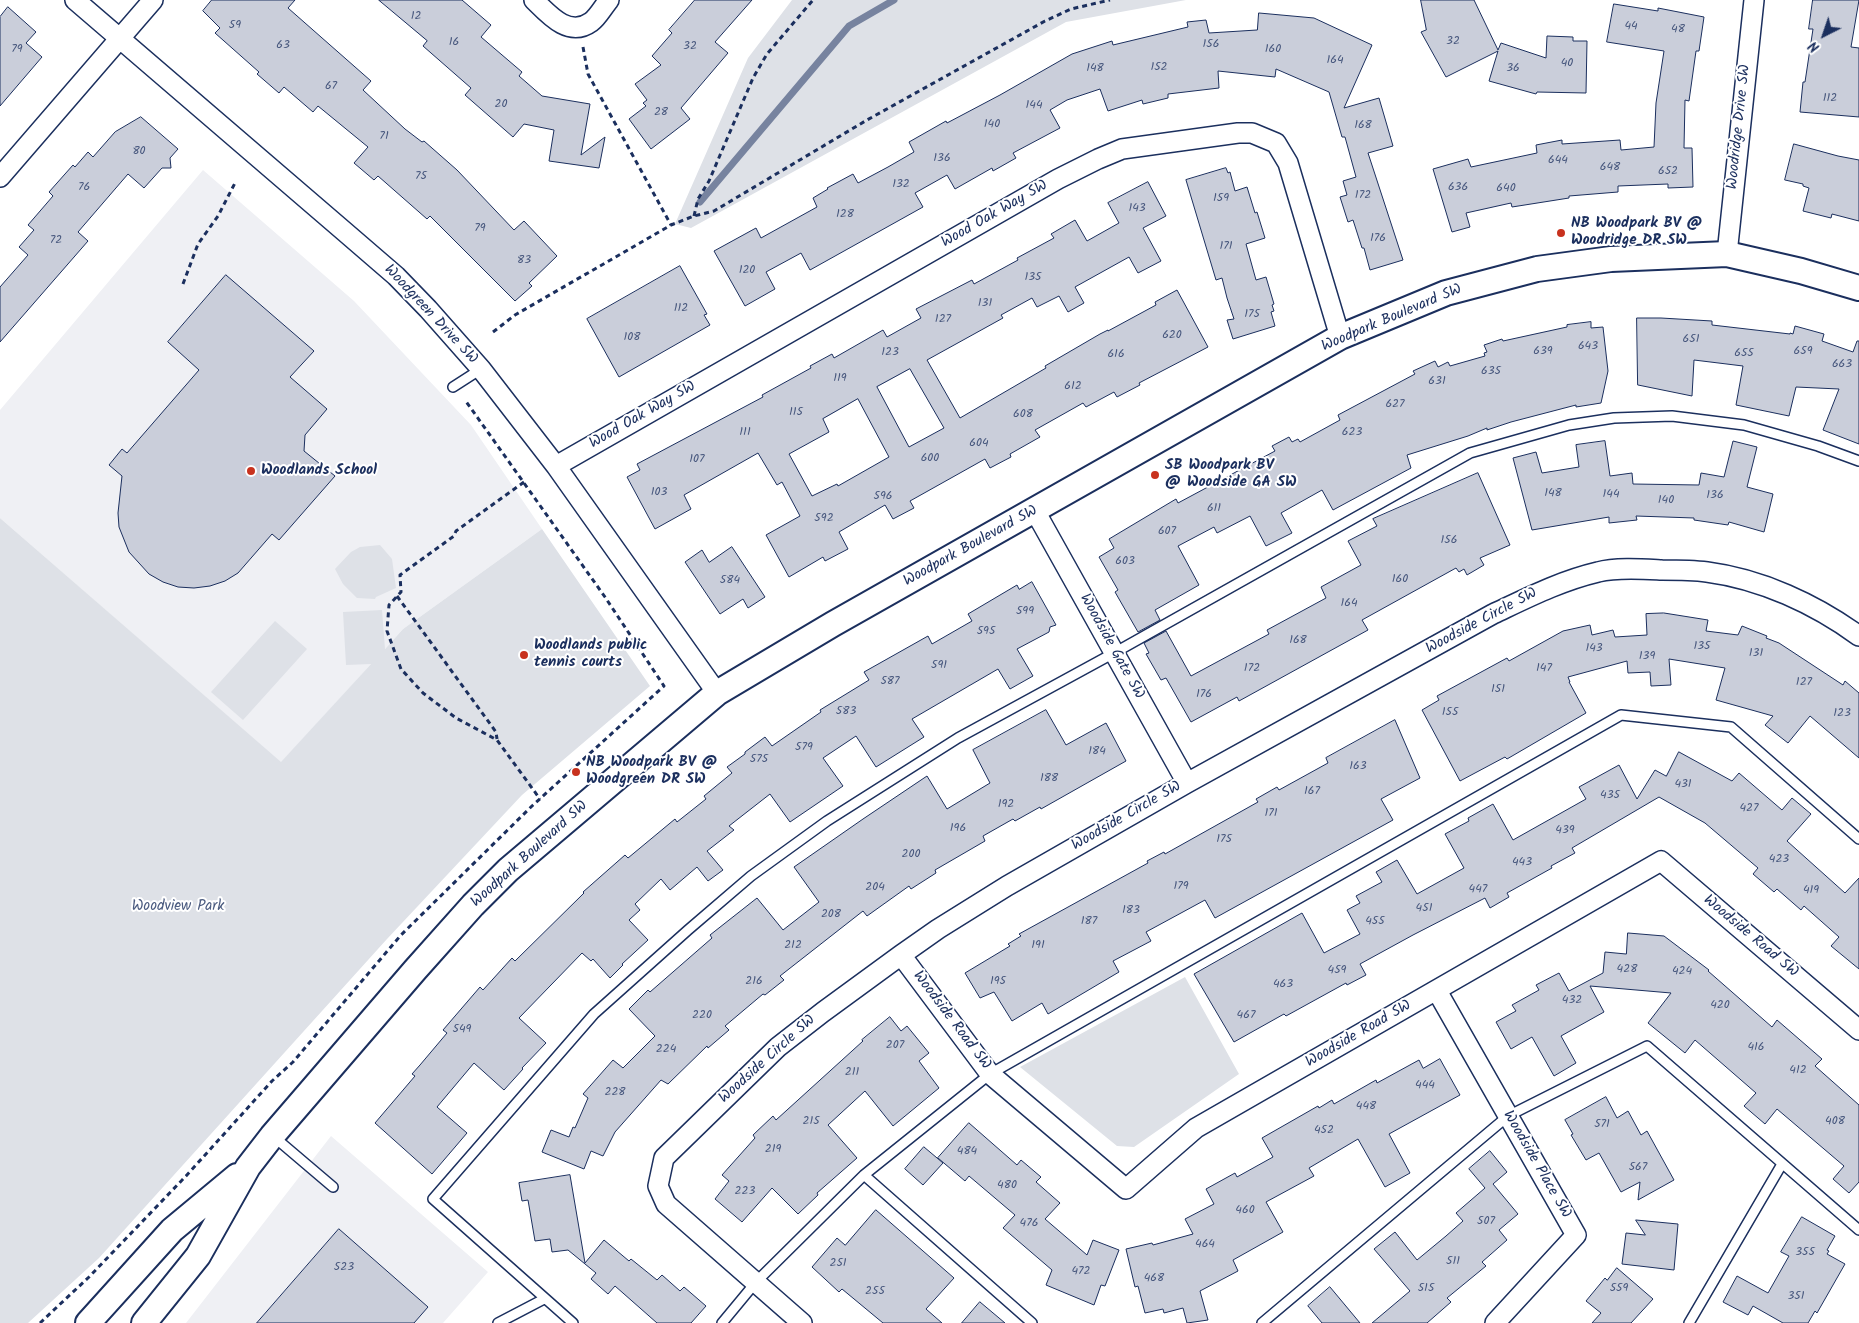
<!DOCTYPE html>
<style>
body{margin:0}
#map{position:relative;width:1859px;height:1323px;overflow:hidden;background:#fff;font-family:Kalam,sans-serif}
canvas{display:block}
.north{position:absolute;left:1799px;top:10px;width:50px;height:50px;-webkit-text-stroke:4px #fff;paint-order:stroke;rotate:221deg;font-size:14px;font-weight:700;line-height:20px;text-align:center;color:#1b2f5e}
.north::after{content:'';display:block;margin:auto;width:18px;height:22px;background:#1b2f5e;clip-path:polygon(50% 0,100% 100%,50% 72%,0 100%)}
</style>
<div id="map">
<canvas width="1859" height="1323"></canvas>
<div class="north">N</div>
</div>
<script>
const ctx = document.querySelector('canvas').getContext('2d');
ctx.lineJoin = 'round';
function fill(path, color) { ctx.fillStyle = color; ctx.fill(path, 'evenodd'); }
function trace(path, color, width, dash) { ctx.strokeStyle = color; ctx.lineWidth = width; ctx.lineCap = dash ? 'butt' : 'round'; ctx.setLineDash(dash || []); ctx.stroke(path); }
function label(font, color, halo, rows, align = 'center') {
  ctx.font = font + ' Kalam,sans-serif'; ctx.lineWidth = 4; ctx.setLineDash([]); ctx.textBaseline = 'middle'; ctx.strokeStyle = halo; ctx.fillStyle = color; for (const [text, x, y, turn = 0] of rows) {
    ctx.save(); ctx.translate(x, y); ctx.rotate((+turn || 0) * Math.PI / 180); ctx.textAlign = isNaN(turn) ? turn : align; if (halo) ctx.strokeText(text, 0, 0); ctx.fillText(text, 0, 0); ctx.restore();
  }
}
const built = new Path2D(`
 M203 170 354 301 471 425 542 529 403 629 281 763 0 518V410Z
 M331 1136 488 1272 443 1323H186Z`);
const green = new Path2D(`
 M792 0H1186L1066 22 691 228 675 224 748 58Z
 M0 518 281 762 371 664 346 665 343 612 382 610 385 649 403 629 542 529 650 686 522 795 387 939 99 1258 28 1323H0Z
 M380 545 392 559 396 588 376 597 375 599 357 598 343 584 335 569 351 552 360 547Z
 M275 621 307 649 243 720 211 692Z
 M1185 977 1239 1074 1134 1147 1117 1146 1020 1067Z`);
const stream = new Path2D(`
 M700 202 849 26 894 0`);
const building = new Path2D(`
 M212 0H295L288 8 371 81 363 90 405 129 422 142 424 141 457 170 514 230 524 221 557 256 529 283 532 286 515 301 430 216 427 219 378 176 374 180 354 163 368 147 318 106 313 112 284 87 279 93 257 74 259 72 215 33 220 28 203 11Z
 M379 0H462L491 25 481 37 522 72 519 76 542 96 590 104 581 155 605 137 599 168 549 161 554 130 524 124 513 137 465 95 471 88 423 46 427 41Z
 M695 0H752L715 42 728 53 681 108 690 119 651 149 629 119 646 106 643 103 647 100 635 84 661 65 652 56 672 33 669 30Z
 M1421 0H1474L1498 50 1501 43 1546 58 1547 36 1573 37V41H1587L1586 93 1537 92 1536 94 1489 81 1498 51 1446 77 1421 32 1426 30Z
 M1813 0H1859L1851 47 1859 48V117L1800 112 1803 82H1805L1813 29H1809Z
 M1614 4 1658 11V8L1704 17 1699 51H1696L1689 101 1685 100 1684 148H1692L1693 187 1668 188V184L1618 186V192L1569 196V198L1512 207 1511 203 1466 213 1470 227 1452 232 1433 169 1468 159 1471 167 1537 153 1536 145 1562 140V144L1620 140 1621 150 1654 147 1656 103 1664 51 1607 42Z
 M8 7 36 32 26 43 42 57 0 106V17Z
 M1259 13 1314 18 1372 45 1344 108 1379 98 1393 146 1368 153 1403 260 1370 270 1364 248H1362L1353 220 1348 222 1340 197 1347 195 1343 181 1356 177 1345 137H1342L1329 92 1276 69 1275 77 1218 71 1219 88 1168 94V98L1143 104 1142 100 1108 111 1100 89 1067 100 1050 110 1060 128 1013 153 1016 158 993 171 992 168 955 189 947 175 915 193 923 207 810 270 801 253 766 272 775 289 745 306 714 251 756 228 761 238 817 207 813 198 828 189 827 188 853 174 858 183 888 167 914 152 909 142 946 121 947 123 1000 95 1072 54 1112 41 1113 45 1188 27 1187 22 1206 20 1209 33 1257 30Z
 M141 117 178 149 170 158 171 168H162L144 188 128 174 78 232 88 241 0 342V287L28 255 19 247 34 230 28 225 53 196 49 192 73 165 75 167 88 152 93 157 115 132Z
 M1794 144 1838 156 1859 160V221L1832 214 1831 218 1803 211 1809 188 1803 186V184L1785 180Z
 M1226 168 1228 173 1230 172 1235 191 1247 187 1255 213 1257 212 1265 238 1246 244 1256 280 1266 277 1274 304 1272 305 1274 311 1271 312 1275 326 1233 339 1227 320 1234 319 1227 298 1222 278 1216 280 1186 180Z
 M1148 182 1166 216 1143 228 1161 261 1138 273 1129 257 1075 287 1084 303 1068 312 1059 296 1037 307 1032 298 1001 315 1003 318 927 360 960 418 1046 368 1045 366 1100 334 1108 330V331L1156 305 1155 302 1177 290 1208 347 1139 383 1140 385 1117 397 1114 392 1086 407 1083 403 1035 430 1040 437 1010 454 1011 457 990 468 985 459 910 501 914 508 893 519 885 505 839 532 848 549 825 561 823 557 789 577 766 535 800 516 782 482 777 485 758 453 684 495 691 509 655 529 627 477 640 470 637 464 763 397 762 395 811 368 810 366 832 354 834 358 883 330 887 337 921 318 916 309 972 280 974 284 1018 260 1017 258 1054 238 1051 234 1075 220 1087 241 1119 223 1108 203ZM910 369 944 428 909 447 877 387ZM858 399 889 457 838 486 837 484 812 496 789 454 829 432 823 419Z
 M680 266 707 314 704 315 710 325 619 377 587 319Z
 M226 275 314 351 290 377 327 409 305 435 304 451 335 476 279 540 272 534 238 573 225 581 210 586 194 588 178 587 163 582 149 574 129 552 119 527 118 513 122 476 109 465 122 449 127 453 199 370 168 342Z
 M1637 318H1661L1712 321V325L1790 334V333L1793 334 1795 326 1824 334 1822 341 1853 352 1857 341H1859V444L1823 430 1839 389 1796 387 1789 416 1736 405 1743 366 1694 360 1692 396 1638 385Z
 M1591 322V328L1603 327 1608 371 1601 403 1576 407V405L1511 422 1487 430V428L1468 436 1407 455 1411 468 1333 510 1322 490 1281 513 1292 533 1266 546 1250 516 1217 533 1214 527 1178 546 1199 585 1155 610 1160 620 1138 632 1115 592 1118 590 1099 557 1114 548 1109 539 1176 499 1178 503 1275 451 1272 446 1289 437 1292 442 1298 439 1300 442 1340 420 1338 415 1415 374 1413 371 1435 361 1438 367 1448 362 1450 366 1485 356 1484 353 1487 352 1484 345 1502 339 1503 341 1567 327V325Z
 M1605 441 1610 476 1632 473 1633 484 1699 485 1701 473 1724 477 1733 441 1757 447 1747 487 1773 494 1764 532 1729 522 1728 525 1694 520V518L1636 516 1637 520 1609 523V517L1532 530 1513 458 1536 452 1542 473 1579 467 1576 445Z
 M1478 473 1510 545 1480 558 1484 565 1467 575 1464 569 1459 572 1456 568 1362 620 1368 630 1239 701 1237 697 1191 722 1166 678 1161 680 1146 654 1149 653 1144 643 1166 631 1191 676 1269 634 1267 630 1326 598 1321 587 1361 565 1348 541 1377 526 1373 519Z
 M732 547 765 597 748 608 743 599 720 614 685 562 702 550 709 562Z
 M1032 582 1056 625 1050 627 1049 632 1017 649 1033 676 1010 689 998 669 912 719 924 737 876 767 856 736 823 758 843 786 790 822 770 794 729 826 734 830 707 851 723 870 708 881 697 867 670 890 661 879 635 904 640 910 629 920 648 940 622 964 623 965 610 978 593 959 591 961 582 953 519 1018 546 1043 522 1068 523 1069 504 1090 474 1063 437 1107 467 1133 432 1174 375 1123 415 1076 412 1074 420 1065 447 1033 443 1030 480 987 483 990 512 958 515 961 584 893 583 892 625 855 628 858 675 819 677 822 706 799 704 796 732 773 727 767 745 754V752L765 737 772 746 821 712 820 710 869 680 864 672 928 636 932 644 972 621 968 614 1017 585 1019 589Z
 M1664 613 1708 620 1706 631 1738 635 1742 626 1767 636 1766 638 1779 643 1843 685 1845 681 1859 693V758L1810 716 1788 743 1765 725 1773 716 1716 700 1725 668 1669 659 1671 685 1651 686 1650 672 1628 673 1627 661 1568 677 1570 682H1569L1586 713 1507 759 1505 757 1460 781 1422 710 1439 700 1437 696 1507 658 1509 661 1563 631 1590 625 1592 635 1613 630 1615 637 1647 635 1646 614Z
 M1046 710 1066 745 1106 723 1126 761 1041 809 1040 807 1015 821 1013 819 983 836 985 841 935 870 936 873 911 889 909 886 867 916 863 911 780 976 784 980 765 995 763 994 725 1026 729 1030 708 1048 707 1046 668 1084 661 1080 615 1132 603 1156 591 1151 584 1169 542 1152 551 1130 569 1137 573 1127 575 1128 588 1098 583 1094 613 1060 623 1068 655 1036 629 1009 648 990 650 992 712 938 710 935 757 898 783 930 819 902 794 867 863 819 927 776 947 809 990 783 973 750Z
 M1395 720 1420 778 1381 799 1393 820 1215 918 1205 900 1146 932 1151 941 1113 961 1119 972 1048 1014 1042 1003 1012 1021 994 992 980 998 965 973 1010 946 1008 944 1021 936 1019 934 1148 863 1147 861 1164 852 1165 854 1258 802 1256 799 1277 787 1279 790 1328 763 1326 758Z
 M1679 752 1732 781 1739 773 1782 810 1792 798 1811 814 1787 841 1845 893 1859 878V969L1831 946 1839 937 1804 906 1801 910 1777 889 1774 892 1753 874 1758 868 1705 823 1659 797 1572 848 1575 853 1551 866 1552 868 1507 893 1509 897 1490 908 1485 898 1413 935 1360 964 1366 975 1347 985 1346 983 1286 1016 1284 1014 1234 1042 1194 974 1302 913 1324 953 1360 934 1347 910 1360 903 1356 896 1382 882 1376 872 1397 860 1417 894 1464 868 1445 834 1469 821 1468 818 1493 804 1513 840 1586 799 1579 787 1619 765 1637 799 1655 770 1666 776Z
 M1628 933 1664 936 1709 970 1708 971 1772 1027 1777 1020 1822 1059 1815 1066 1859 1105V1182L1849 1193 1833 1179 1844 1166 1777 1109 1765 1124 1744 1106 1756 1093 1695 1040 1685 1053 1648 1023 1671 993 1590 986 1604 1012 1561 1036 1576 1063 1554 1076 1532 1037 1511 1049 1496 1022 1516 1011 1512 1005 1539 990 1536 985 1559 973 1569 991 1603 973 1605 952 1626 954Z
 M890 1017 901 1031 907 1026 929 1053 919 1061 939 1088 893 1126 865 1091 828 1125 857 1158 817 1193 818 1195 798 1214 772 1188 742 1222 715 1199 729 1181 722 1175 755 1138 753 1135 773 1116 776 1120 863 1041 862 1040Z
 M1440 1059 1460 1095 1389 1134 1410 1173 1385 1187 1358 1139 1309 1168 1314 1176 1266 1202 1283 1232 1233 1260 1238 1271 1200 1291 1208 1320 1187 1323 1183 1308 1164 1313 1163 1309 1145 1313 1138 1286 1135 1287 1126 1249 1152 1243 1153 1245 1193 1234 1185 1219 1214 1204 1206 1189 1235 1173 1237 1177 1273 1157 1262 1138 1318 1106 1319 1108 1332 1100 1334 1104 1376 1080 1377 1083 1419 1060 1423 1068Z
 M1606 1097 1617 1118 1628 1111 1641 1135 1647 1131 1674 1180 1638 1200 1640 1182 1621 1192 1599 1153 1586 1160 1571 1135 1573 1134 1565 1120Z
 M969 1123 1017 1165 1021 1160 1041 1177 1036 1182 1060 1203 1045 1219 1087 1255 1093 1240 1119 1250 1105 1286 1101 1285 1094 1305 1046 1285 1052 1270 1003 1228 1015 1215 969 1176 965 1181 938 1158Z
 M924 1147 943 1163 923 1185 905 1169Z
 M1490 1151 1507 1172 1493 1184 1518 1214 1499 1230 1507 1240 1482 1262 1486 1266 1447 1298 1451 1302 1427 1323H1372L1410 1291 1374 1249 1395 1232 1417 1260 1446 1236 1463 1221 1456 1213 1485 1188 1469 1169Z
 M570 1175 585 1263 604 1240 629 1261 631 1259 657 1280 662 1275 680 1291 684 1287 706 1306 691 1323H657L615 1286 608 1294 591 1279 596 1273 568 1250 552 1252 550 1239 535 1241 528 1200 522 1201 519 1183Z
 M876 1210 954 1278 926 1309 942 1323H883L842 1289 839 1292 812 1267 837 1238 845 1245Z
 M1802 1217 1835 1236 1827 1250 1829 1251 1827 1254 1845 1264 1817 1313 1815 1311 1808 1323H1783L1753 1306 1748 1315 1723 1302 1737 1276 1768 1293 1789 1256 1781 1252Z
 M1636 1220 1678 1224 1674 1270 1622 1264 1626 1233 1645 1235Z
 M339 1229 428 1307 414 1323H257Z
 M1617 1268 1653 1299 1631 1323H1592L1601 1313 1586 1301 1605 1278 1607 1280Z
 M1330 1287 1360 1323H1322L1308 1306Z
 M980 1302 1005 1323H962Z`);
const path = new Path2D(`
 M583 47 588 74 671 225
 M694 216 698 199 709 181 753 78 767 54 813 0
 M183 284 198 244 218 216 235 183
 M493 332 515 315 671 225 694 216 714 211 867 120 1045 21 1071 9 1110 0
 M524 482 456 531 454 536 400 575 401 592 389 605 387 631 401 669 423 693 456 718 497 740 540 799
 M397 596 496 732 497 739
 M40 1323 89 1277 186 1176 272 1081 293 1062 401 935 532 806 664 686 605 597 465 400`);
const service = new Path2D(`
 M453 387 481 369
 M273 1136 333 1187
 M864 1175 1032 1323
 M498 1323 544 1299
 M573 1323 433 1199 594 1014 688 930 751 876 827 821 958 738 1114 653 1470 453 1569 425 1614 418 1672 416 1744 425 1818 446 1859 461
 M722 1323 756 1282 864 1175 990 1074 1621 715 1731 727 1859 839
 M1262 1323 1508 1116 1647 1046 1859 1230
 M1689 1323 1782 1164`);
const minor = new Path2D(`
 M75 0 345 232 396 276 428 309 481 369 556 466 717 693
 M534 0C549 15 569 38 591 22 598 17 603 7 609 0
 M0 177 153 0
 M1727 254 1754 0
 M556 466 1058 179 1098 159 1122 149 1238 133H1252L1276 143 1288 163 1340 337
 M1035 511 1187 783
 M901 955 990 1074 1126 1189 1196 1128 1661 861 1859 1030
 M1437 991 1576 1235 1495 1323
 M802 1323 666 1204 658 1186 664 1158 778 1047 823 1012 901 955 938 929 1007 886 1187 783 1493 614C1527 598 1560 581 1598 572 1616 567 1643 569 1662 570 1677 570 1692 570 1707 572 1761 579 1815 604 1859 636`);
const tertiary = new Path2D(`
 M88 1323 172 1230 237 1176
 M144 1323 198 1256 248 1167 272 1136 415 970 473 905 508 870 717 693 833 624 1340 337 1446 293 1537 269 1611 259 1727 254 1801 271 1859 288`);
const markers = [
 [1561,233,5,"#c8321e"],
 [251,471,5,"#c8321e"],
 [1155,475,5,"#c8321e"],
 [524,655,5,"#c8321e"],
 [576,772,5,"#c8321e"]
];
const numberNames = [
 ["12",416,17],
 ["59",235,26],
 ["44",1631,27],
 ["48",1678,30],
 ["32",1453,42],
 ["16",454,43],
 ["156",1211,45],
 ["63",283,46],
 ["32",690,47],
 ["79",17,50],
 ["160",1273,50],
 ["164",1335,61],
 ["40",1567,64],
 ["152",1159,68],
 ["148",1095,69],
 ["36",1513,69],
 ["67",331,87],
 ["112",1830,99],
 ["20",501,105],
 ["144",1034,106],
 ["28",661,113],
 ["140",992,125],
 ["168",1363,126],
 ["71",384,137],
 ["80",139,152],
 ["136",942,159],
 ["644",1558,161],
 ["648",1610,168],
 ["652",1668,172],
 ["75",421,177],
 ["132",901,185],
 ["76",84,188],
 ["636",1458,188],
 ["640",1506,189],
 ["172",1363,196],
 ["159",1221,199],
 ["143",1137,209],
 ["128",845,215],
 ["79",480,229],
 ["176",1378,239],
 ["72",56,241],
 ["171",1226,247],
 ["83",524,261],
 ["120",747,271],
 ["135",1033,278],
 ["131",985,304],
 ["112",681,309],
 ["175",1252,315],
 ["127",943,320],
 ["620",1172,336],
 ["108",632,338],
 ["651",1691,340],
 ["643",1588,347],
 ["639",1543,352],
 ["659",1803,352],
 ["123",890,353],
 ["655",1744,354],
 ["616",1116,355],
 ["663",1842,365],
 ["635",1491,372],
 ["119",840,379],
 ["631",1437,382],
 ["612",1073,387],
 ["627",1395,405],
 ["115",796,413],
 ["608",1023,415],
 ["111",745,433],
 ["623",1352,433],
 ["604",979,444],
 ["600",930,459],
 ["107",697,460],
 ["103",659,493],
 ["148",1553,494],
 ["144",1611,495],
 ["136",1715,496],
 ["596",883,497],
 ["140",1666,501],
 ["611",1214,509],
 ["592",824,519],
 ["607",1167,532],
 ["156",1449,541],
 ["603",1125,562],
 ["160",1400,580],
 ["584",730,581],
 ["164",1349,604],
 ["599",1025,612],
 ["595",986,632],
 ["168",1298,641],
 ["135",1702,647],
 ["143",1594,649],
 ["131",1756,654],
 ["139",1647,657],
 ["591",939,666],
 ["172",1252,669],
 ["147",1544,669],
 ["587",890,682],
 ["127",1804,683],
 ["151",1498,690],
 ["176",1204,695],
 ["583",846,712],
 ["155",1450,713],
 ["123",1842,714],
 ["579",804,748],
 ["184",1097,752],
 ["575",759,760],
 ["163",1358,767],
 ["188",1049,779],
 ["431",1683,785],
 ["167",1312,792],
 ["435",1610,796],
 ["192",1006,805],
 ["427",1749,809],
 ["171",1271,814],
 ["196",958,829],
 ["439",1565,831],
 ["175",1224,840],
 ["200",911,855],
 ["423",1779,860],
 ["443",1522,863],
 ["179",1181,887],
 ["204",875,888],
 ["447",1478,890],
 ["419",1811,891],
 ["451",1424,909],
 ["183",1131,911],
 ["208",831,915],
 ["187",1089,922],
 ["455",1375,922],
 ["212",793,946],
 ["191",1038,946],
 ["428",1627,970],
 ["459",1337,971],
 ["424",1682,972],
 ["216",754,982],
 ["195",998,982],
 ["463",1283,985],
 ["432",1572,1001],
 ["420",1720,1006],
 ["220",702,1016],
 ["467",1246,1016],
 ["549",462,1030],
 ["207",895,1046],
 ["416",1756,1048],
 ["224",666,1050],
 ["412",1798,1071],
 ["211",852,1073],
 ["444",1425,1086],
 ["228",615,1093],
 ["448",1366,1107],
 ["215",811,1122],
 ["408",1835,1122],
 ["571",1602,1125],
 ["452",1324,1131],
 ["219",773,1150],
 ["484",967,1152],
 ["567",1638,1168],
 ["480",1007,1186],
 ["223",745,1192],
 ["460",1245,1211],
 ["507",1486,1222],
 ["476",1029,1224],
 ["464",1205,1245],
 ["355",1805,1253],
 ["511",1453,1262],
 ["251",838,1264],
 ["523",344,1268],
 ["472",1081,1272],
 ["468",1154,1279],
 ["515",1426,1289],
 ["559",1619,1289],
 ["255",875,1292],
 ["351",1796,1297]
];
const streetNames = [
 ["Woodridge Drive SW",1740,127,-84],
 ["Wood Oak Way SW",995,215,-30],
 ["Woodgreen Drive SW",430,315,47],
 ["Woodpark Boulevard SW",1392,319,-23],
 ["Wood Oak Way SW",643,416,-30],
 ["Woodpark Boulevard SW",971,547,-29],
 ["Woodside Circle SW",1482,622,-28],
 ["Woodside Gate SW",1111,647,61],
 ["Woodside Circle SW",1127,817,-30],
 ["Woodpark Boulevard SW",530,855,-42],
 ["Woodside Road SW",1750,937,40],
 ["Woodside Road SW",951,1021,53],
 ["Woodside Road SW",1359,1035,-30],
 ["Woodside Circle SW",768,1060,-42],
 ["Woodside Place SW",1536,1165,60]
];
const poiNames = [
 ["NB Woodpark BV @",1571,224],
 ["Woodridge DR SW",1571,241],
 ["SB Woodpark BV",1165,466],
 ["@ Woodside GA SW",1165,483],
 ["Woodlands School",261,471],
 ["Woodlands public",534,646],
 ["tennis courts",534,663],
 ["NB Woodpark BV @",586,763],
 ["Woodgreen DR SW",586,780]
];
const parkNames = [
 ["Woodview Park",178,907]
];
fill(built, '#eff0f4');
fill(green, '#dee1e7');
trace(stream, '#77839f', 7);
fill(building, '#caceda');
trace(building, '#1b2f5e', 1);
trace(service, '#1b2f5e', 12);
trace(minor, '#1b2f5e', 22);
trace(tertiary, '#1b2f5e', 28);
trace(path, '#1b2f5e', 3, [5, 4]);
trace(service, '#fff', 9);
trace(minor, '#fff', 19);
trace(tertiary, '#fff', 24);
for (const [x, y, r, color] of markers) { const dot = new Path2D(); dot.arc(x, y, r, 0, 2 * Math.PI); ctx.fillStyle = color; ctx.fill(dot); trace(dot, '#fff', 2); }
label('12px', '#47577d', null, numberNames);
label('15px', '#1b2f5e', '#fff', streetNames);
label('bold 15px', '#1b2f5e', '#fff', poiNames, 'left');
label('15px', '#4c5c80', '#fff', parkNames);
</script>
